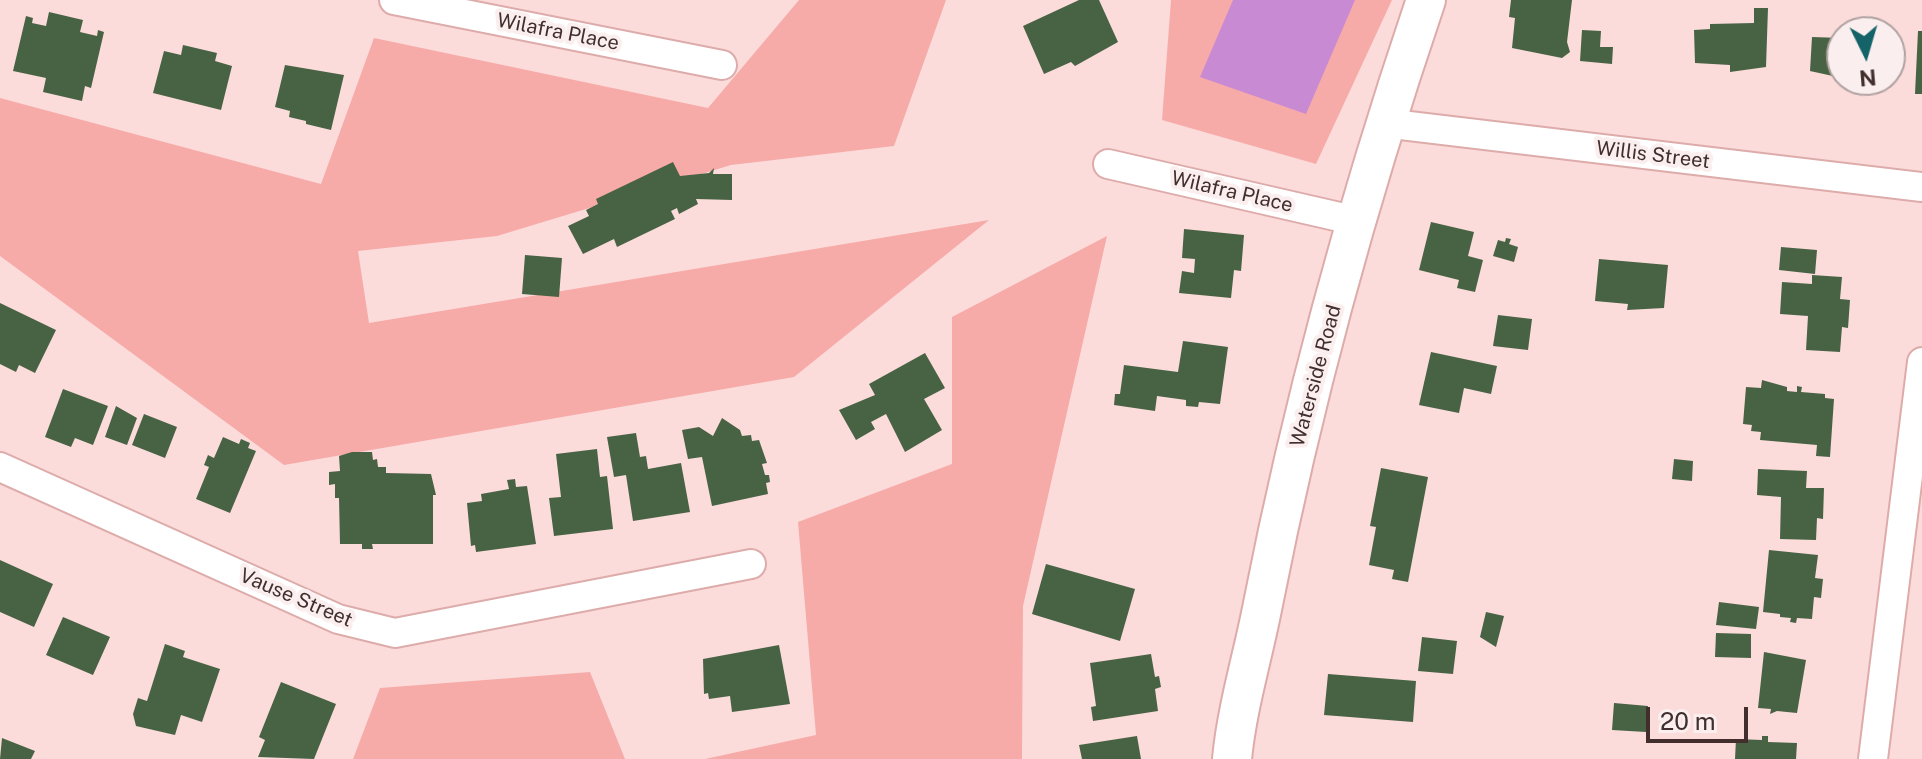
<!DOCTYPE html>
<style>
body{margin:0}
#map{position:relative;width:1922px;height:759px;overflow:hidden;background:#fbdcdb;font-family:"Public Sans",sans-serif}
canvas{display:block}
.north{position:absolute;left:1826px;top:16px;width:80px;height:80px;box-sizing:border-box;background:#faefee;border:2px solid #b0a2a1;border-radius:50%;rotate:175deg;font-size:22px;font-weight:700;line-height:32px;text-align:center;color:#412e2d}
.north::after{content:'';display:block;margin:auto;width:28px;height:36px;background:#136368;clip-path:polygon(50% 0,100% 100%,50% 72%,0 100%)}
.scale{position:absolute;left:1646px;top:707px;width:102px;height:36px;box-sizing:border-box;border:4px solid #412e2d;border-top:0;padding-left:10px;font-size:24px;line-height:28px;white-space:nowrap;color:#412e2d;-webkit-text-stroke:6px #faefee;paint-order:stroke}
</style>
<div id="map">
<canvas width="1922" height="759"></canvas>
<div class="north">N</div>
<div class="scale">20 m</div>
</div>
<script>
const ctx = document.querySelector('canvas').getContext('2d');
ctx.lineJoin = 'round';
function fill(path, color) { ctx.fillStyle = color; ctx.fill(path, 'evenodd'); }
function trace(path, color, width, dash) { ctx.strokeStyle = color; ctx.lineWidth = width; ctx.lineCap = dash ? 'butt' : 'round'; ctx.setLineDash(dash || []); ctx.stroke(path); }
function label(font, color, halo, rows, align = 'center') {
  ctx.font = font + ' "Public Sans",sans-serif'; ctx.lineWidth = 8; ctx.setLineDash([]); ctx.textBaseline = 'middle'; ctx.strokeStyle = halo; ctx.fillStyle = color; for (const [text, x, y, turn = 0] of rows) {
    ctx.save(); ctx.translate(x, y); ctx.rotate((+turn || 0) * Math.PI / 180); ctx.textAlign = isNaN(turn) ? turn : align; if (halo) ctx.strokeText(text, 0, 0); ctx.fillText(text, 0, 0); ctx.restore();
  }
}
const green = new Path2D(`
 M799 0H946L894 146 731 165 497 236 358 251 369 323 989 220 794 377 284 465 0 256V98L321 184 374 38 708 108Z
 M1171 0H1392L1316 164 1162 120Z
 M1107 236 1023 606 1022 759H705L816 735 798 522 952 464V317Z
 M590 672 625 759H353L380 688Z`);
const water = new Path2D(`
 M1233 0H1355L1306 114 1200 77Z`);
const building = new Path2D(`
 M1079 0H1099L1118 42 1075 66 1071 62 1044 74 1023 26Z
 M1511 0H1572L1567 42 1570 52 1562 58 1512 48 1515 18 1509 17Z
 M1754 8H1768L1766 67 1730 72V65L1695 63 1694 30 1710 29V24L1754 23Z
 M49 12 83 20 80 32 97 36 98 30 104 32 91 88 85 86 82 101 43 92 46 78 13 71 26 16 33 18 32 23 46 26Z
 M1582 30 1601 31 1600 47H1613L1612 64 1580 61Z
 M1918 31H1922V94H1915Z
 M1812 37 1842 38V78L1810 71Z
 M183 45 217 53 215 61 232 66 221 110 153 93 164 51 181 55Z
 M285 65 344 75 331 130 306 124V121L289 117 290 111 275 107Z
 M1846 80H1866V88H1846Z
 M673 162 680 176 709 173 714 168 713 174H732V200L696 199 698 204 679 214 677 208 671 211 675 219 617 247 614 239 583 254 568 226 589 216 586 210 598 204 596 199Z
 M1431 222 1474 232 1468 256 1483 260 1475 292 1457 288 1459 280 1419 270Z
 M1184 229 1244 235 1241 271 1234 270 1231 298 1179 293 1182 271 1194 273 1195 259 1182 258Z
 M1506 238 1511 239 1509 244 1518 247 1514 262 1493 256 1498 240 1505 242Z
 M1781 247 1817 250 1815 274 1779 270Z
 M525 255 562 258 559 297 522 294Z
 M1599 259 1668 265 1664 308 1627 310 1628 304 1595 301Z
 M1812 275 1842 277 1840 299 1850 300 1848 328 1842 327 1840 352 1806 350 1808 316 1780 314 1782 282 1812 284Z
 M0 303 56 330 35 373 19 365 16 372 0 364Z
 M1498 315 1532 319 1528 350 1493 346Z
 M1183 341 1228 347 1220 404 1199 402 1198 407 1186 406V400L1157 396 1155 411 1114 405 1115 394H1120L1124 365 1178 372Z
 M1431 352 1497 366 1491 394 1464 388 1459 413 1419 405Z
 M925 353 945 388 924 399 942 430 905 452 886 414 871 422 875 429 856 440 839 410 875 395 869 384Z
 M1762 380 1787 387V391L1797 392V386L1802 387 1801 392 1825 394V398L1834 399 1830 457 1816 456 1817 445 1760 440 1761 432 1751 431 1752 425 1743 424 1746 387 1761 388Z
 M63 389 108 406 93 445 75 438 71 447 45 437Z
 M116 406 137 418 127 445 105 437Z
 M144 414 177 427 165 458 132 445Z
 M722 418 740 430 742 436 751 435 752 441 759 440 767 463 762 464 765 475H769L770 482 766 483 768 494 712 506 702 457 688 459 682 430 699 427 713 436Z
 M636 433 640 457 646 456 648 469 681 463 690 512 633 521 626 475 614 477 607 437Z
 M223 437 239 444 241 439 250 443 248 448 256 451 230 513 196 499 209 467 204 465 208 455 214 458Z
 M597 449 600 477 607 476 613 529 554 536 549 498 561 497 556 454Z
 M352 452H372L373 460 377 459 378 467H386V473L431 474 436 495H433V544H372L373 549H362V544H340L339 498H335V484L329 485V472L340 471 339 456Z
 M1674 459 1693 461 1692 481 1672 479Z
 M1381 468 1428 477 1408 582 1392 579 1394 570 1369 565 1376 527 1370 526Z
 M1758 469 1807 471 1806 488H1824L1823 519 1817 518 1816 540 1780 539 1781 497 1757 495Z
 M515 479 516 487 527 486 536 544 476 552 475 545 471 546 467 503 482 501 481 494 509 489 507 480Z
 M1769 550 1818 555 1815 578 1823 579 1821 598 1814 597 1812 619 1797 618 1796 623 1790 622 1791 618 1780 617V614L1763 612Z
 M0 560 53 584 34 627 0 612Z
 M1046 564 1135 589 1120 641 1032 614Z
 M1719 602 1759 607 1756 629 1716 625Z
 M1486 612 1504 616 1496 647 1480 637Z
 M63 617 110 637 93 675 46 655Z
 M1716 633 1751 634V658L1715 657Z
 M1422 637 1457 641 1453 674 1418 671Z
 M165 644 185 651 183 657 220 669 202 722 181 715 175 735 136 726 133 714 138 698 147 701Z
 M779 645 790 704 732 712 730 696 709 699 708 693 704 694 703 659Z
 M1764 652 1806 660 1797 713 1777 711 1770 714 1771 709 1758 708Z
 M1151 654 1155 677 1159 676 1161 687 1155 689 1158 711 1093 721 1091 707 1096 706 1090 663Z
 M1328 674 1416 681 1413 722 1324 715Z
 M281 682 336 704 314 759 258 757 265 740 259 737Z
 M1614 703 1648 706 1646 732 1612 730Z
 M1137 736 1141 759H1082L1079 745Z
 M1762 736H1768V742L1797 743 1796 759H1735L1736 739 1762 740Z
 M2 738 35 751 31 759H0Z`);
const street = new Path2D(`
 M394 0 722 65
 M1384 123 1922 187
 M1108 164 1357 221
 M0 467 338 619 395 633 751 564
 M1873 759 1922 362`);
const secondary = new Path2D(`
 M1232 759C1237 707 1253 656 1263 604 1303 400 1359 197 1426 0`);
const streetNames = [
 ["Wilafra Place",558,32,11],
 ["Willis Street",1653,155,7],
 ["Wilafra Place",1232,192,13],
 ["Waterside Road",1316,376,-75],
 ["Vause Street",296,598,23]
];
fill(green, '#f7aba8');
fill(water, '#c98ad4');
fill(building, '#486244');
trace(street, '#ddacaa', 32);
trace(secondary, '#ddacaa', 42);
trace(street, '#fff', 28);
trace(secondary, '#fff', 38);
label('20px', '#412e2d', '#faefee', streetNames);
</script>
